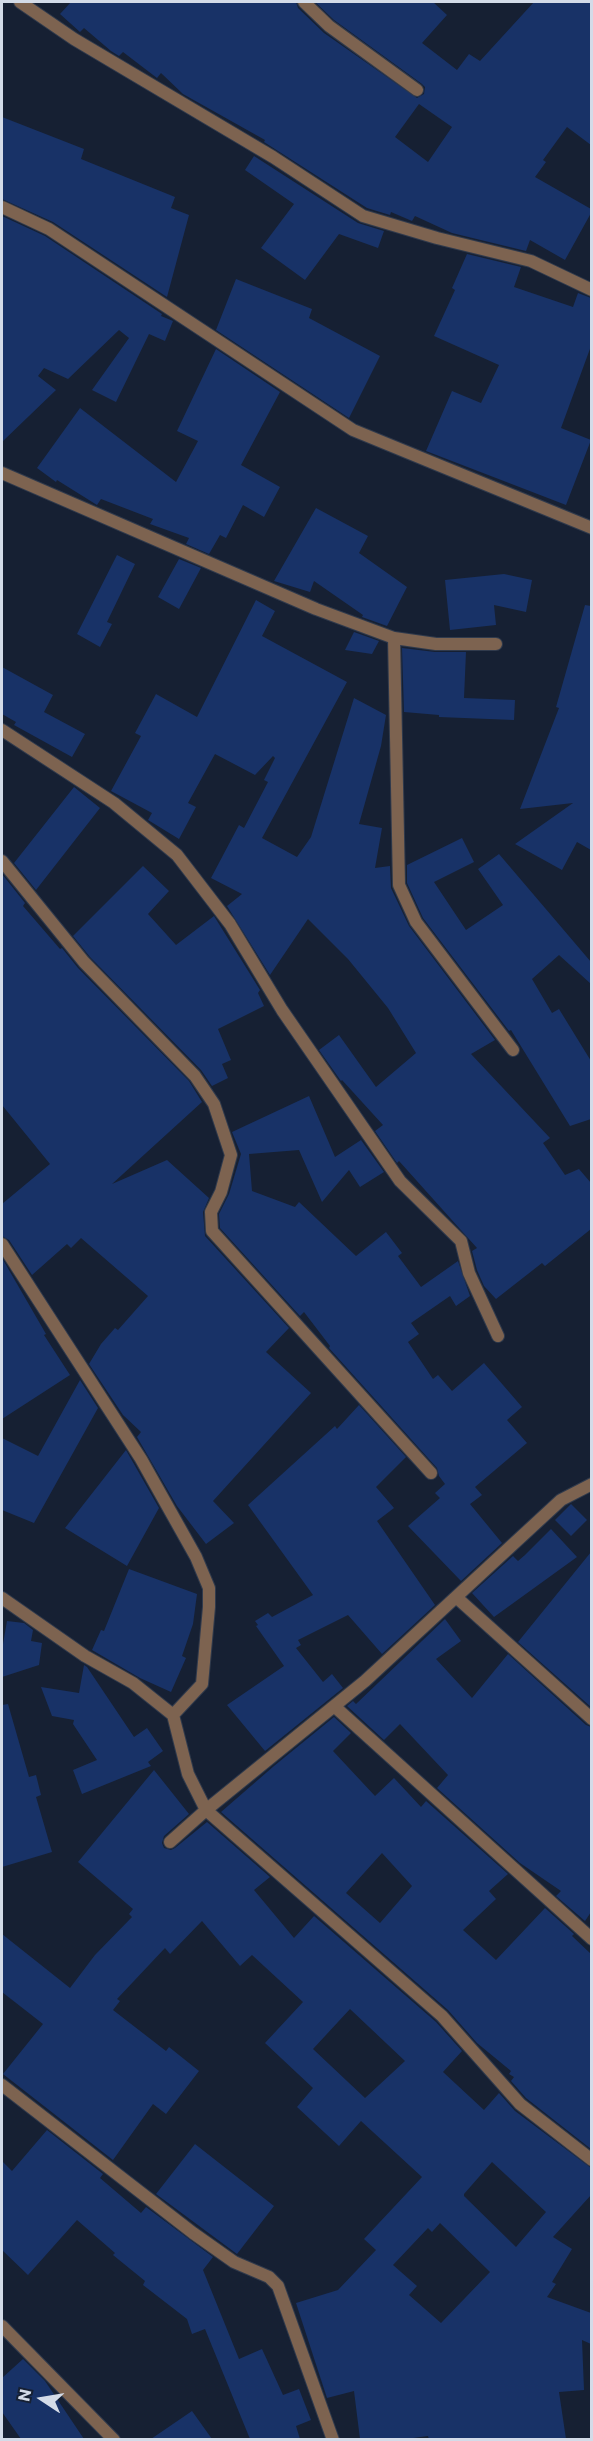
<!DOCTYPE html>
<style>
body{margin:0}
#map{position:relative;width:593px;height:2441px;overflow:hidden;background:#162033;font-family:Commissioner,sans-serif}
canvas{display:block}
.frame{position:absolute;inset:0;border:3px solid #d3dbe8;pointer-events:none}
.north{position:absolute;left:12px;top:2369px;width:60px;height:60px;-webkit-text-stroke:4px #162033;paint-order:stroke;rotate:282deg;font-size:16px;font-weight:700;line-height:24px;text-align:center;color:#d3dbe8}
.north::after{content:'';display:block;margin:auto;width:21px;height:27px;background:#d3dbe8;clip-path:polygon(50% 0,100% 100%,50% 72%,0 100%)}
</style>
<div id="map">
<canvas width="593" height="2441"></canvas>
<div class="frame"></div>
<div class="north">N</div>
</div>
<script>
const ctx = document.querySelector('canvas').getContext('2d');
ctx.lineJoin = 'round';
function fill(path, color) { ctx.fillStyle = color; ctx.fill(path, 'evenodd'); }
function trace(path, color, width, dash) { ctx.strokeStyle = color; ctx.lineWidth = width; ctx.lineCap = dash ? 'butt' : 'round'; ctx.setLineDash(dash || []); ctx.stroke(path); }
const building = new Path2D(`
 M71 2H296L298 8 324 33 417 98 424 94 425 87 422 84 334 20 315 2H433L447 15 422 43 457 70 469 54 480 61 534 2H591V145L567 127 543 160 546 162 535 177 591 209V213L565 260 530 240 526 251 452 233 415 216 412 221 391 212 390 215 367 208 264 142 265 140 183 94 161 73 157 78 123 52 119 56 111 51 84 28 80 32 60 14ZM419 104 452 127 428 162 395 137Z
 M2 117 84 149 81 159 175 197 171 208 189 215 167 297 53 222 2 199Z
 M254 156 358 223 384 231 378 248 339 234 305 280 261 248 294 204 245 170Z
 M2 216 45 236 162 314 161 316 173 321 165 341 149 334 116 402 92 390 129 338 119 330 68 379 44 368 38 376 56 390 2 442Z
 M467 254 521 267 514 287 573 307 578 293 591 298V346L561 428 591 440 566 505 426 451 452 391 481 403 499 365 434 336 455 290 452 288Z
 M236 279 312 309 309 318 380 356 349 418 216 330Z
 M216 349 280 392 241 465 280 487 264 517 243 505 226 538 220 535 209 554 186 544 189 538 150 524 153 519 101 499 97 505 57 480 56 482 37 468 80 408 176 482 198 441 177 431Z
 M316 508 368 536 359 553 407 587 387 626 362 617 363 615 314 581 310 592 274 581Z
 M117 555 135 564 107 622 112 624 100 647 77 634Z
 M179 559 201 568 179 609 158 597Z
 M504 574 532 580 526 612 494 605 496 625 450 630 445 580Z
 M256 600 275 611 262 636 347 682 262 838 297 857 311 837 354 698 386 715 381 746 359 824 382 828 375 868 390 866 391 888 409 926 495 1040 471 1054 550 1138 543 1143 565 1175 579 1169 591 1183V1229L545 1266 542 1263 496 1299 484 1286 477 1270 472 1251 477 1248 399 1161 397 1163 375 1131 383 1125 342 1080 341 1081 319 1050 339 1035 376 1087 416 1053 388 1008 348 959 308 919 270 975 227 906 242 894 211 878 239 825 244 828 268 782 264 780 275 758 273 756 255 775 215 754 188 803 196 807 179 839 148 820 152 813 111 791 141 736 135 733 156 694 197 717Z
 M585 605 591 606V850L577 842 562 870 515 844 573 803 520 809 559 708 556 707Z
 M354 632 379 641 372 654 345 650Z
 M402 648 435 652H466L464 698 515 700 514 720 439 717V715L404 712Z
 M2 667 53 695 44 712 85 734 72 757 14 725 16 722 2 714Z
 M74 787 100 808 36 890 14 863Z
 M462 838 474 862 434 882 466 930 503 905 478 869 499 854 591 962V984L559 955 532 979 552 1013 559 1009 591 1061V1119L570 1126 511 1030 509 1031 423 918 407 883V865Z
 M143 866 169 891 148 914 176 945 214 916 260 990 258 993 264 1006 218 1029 231 1060 222 1064 228 1078 212 1086 201 1070 90 957 73 936Z
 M2 874 25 903 23 906 60 949 62 948 78 968 189 1081 202 1102 112 1184 167 1160 209 1198 203 1212 205 1236 289 1328 266 1352 311 1393 213 1501 234 1523 206 1544 177 1506 137 1437 141 1432 123 1415 89 1364 101 1344 115 1328 118 1330 148 1296 81 1238 71 1248 67 1244 32 1275 9 1240 2 1236V1204L50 1164 2 1105Z
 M309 1096 335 1157 361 1140 384 1172 360 1187 349 1170 322 1202 299 1150 249 1154 252 1191 295 1207 299 1202 356 1256 386 1232 402 1253 398 1256 421 1287 458 1261 470 1296 456 1306 450 1296 411 1323 419 1334 408 1342 433 1379 438 1375 452 1391 484 1363 522 1407 507 1420 527 1443 475 1487 482 1495 470 1504 502 1543 461 1581 408 1526 440 1498 435 1493 445 1484 439 1476 437 1468 329 1348 330 1346 304 1312 300 1316 220 1228 219 1214 229 1194 241 1154 232 1132Z
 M2 1258 46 1334 44 1335 70 1375 2 1419Z
 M80 1380 98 1408 34 1523 2 1510V1438L38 1456Z
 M359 1405 406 1457 376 1487 394 1508 377 1521 435 1605 382 1654 348 1615 298 1640 301 1645 296 1648 323 1682 332 1674 343 1688 265 1751 227 1705 284 1666 256 1626 258 1625 255 1621 268 1613 272 1617 313 1595 248 1505 335 1426 337 1429Z
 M126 1450 159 1508 127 1566 65 1528Z
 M571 1504 587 1520 571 1536 555 1520Z
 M551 1529 577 1557 494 1617 472 1593 513 1556 518 1561 525 1555Z
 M591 1552V1707L518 1642Z
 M129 1569 197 1594 193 1624 182 1656 186 1658 171 1692 140 1678 92 1650 101 1630 104 1631Z
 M445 1619 461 1641 436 1659 472 1698 508 1654 586 1725 591 1727V1912L585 1921 556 1896 561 1891 520 1863 437 1788 448 1775 400 1724 384 1740 347 1706 353 1701 356 1704Z
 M7 1621 24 1623 33 1630 31 1641 42 1643 39 1665 2 1677V1643L3 1644Z
 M84 1665 87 1667 134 1737 147 1728 163 1751 148 1762 151 1766 82 1794 73 1770 97 1760 73 1724 74 1720 52 1716 41 1687 79 1693Z
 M8 1704 29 1777 36 1775 41 1795 36 1797 52 1852 2 1867V1705Z
 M334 1717 351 1733 333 1751 375 1796 394 1778 421 1807 426 1801 508 1874 489 1891 496 1899 463 1930 496 1960 545 1908 574 1934 572 1936 591 1954V2149L526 2098 511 2081 514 2077 509 2074 511 2071 477 2043 448 2010 221 1812 274 1766ZM382 1853 412 1886 380 1923 346 1893Z
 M154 1770 189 1814 164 1836 162 1843 164 1848 171 1850 175 1848 207 1822 270 1877 254 1890 294 1938 314 1916 436 2022 462 2051 443 2072 484 2110 499 2093 515 2111 591 2168V2195L553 2237 572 2249 552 2282 556 2284 547 2297 591 2313V2344L582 2340 584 2390 559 2392 566 2439H429L428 2436 406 2439H360L354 2391 327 2398 296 2303 338 2290 376 2250 364 2239 422 2177 361 2121 339 2146 297 2107 313 2088 265 2043 303 2002 252 1955 240 1966 202 1921 170 1954 165 1948 117 1999 120 2001 113 2010 166 2051 169 2047 199 2071 166 2114 153 2104 113 2160 3 2074 43 2024 2 1992V1934L70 1988 95 1955 132 1917 129 1914 133 1909 78 1862ZM350 2009 405 2061 365 2098 313 2049ZM492 2162 546 2212 516 2247 464 2196V2194ZM440 2223 490 2272 441 2323 409 2295 417 2286 393 2265 428 2228 432 2232Z
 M47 2130 103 2174 100 2178 141 2213 146 2207 213 2257 203 2270 239 2359 262 2349 283 2395 299 2389 311 2420 296 2426 300 2439H250L205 2329 192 2334 187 2319 143 2285 145 2281 113 2255 115 2253 77 2220 28 2275 2 2250V2161L12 2171Z
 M195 2144 274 2206 237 2254 156 2194Z
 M23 2359 45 2381 84 2439H21L2 2412V2378Z
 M192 2411 212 2439H151Z`);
const street = new Path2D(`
 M20 2 74 39 273 157 363 216 437 238 531 261 592 290
 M304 2 329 26 417 90
 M2 207 49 229 353 430 592 528
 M2 473 316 609 394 638 436 644H496
 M394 638 399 885 416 922 513 1050
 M2 730 114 803 177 855 230 924 282 1010 400 1181 461 1241 469 1273 498 1336
 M2 861 84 962 195 1076 214 1104 231 1155 221 1192 211 1212 212 1231 431 1473
 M2 1244 141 1459 196 1557 209 1588V1607L202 1684 173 1715
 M456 1597 592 1719
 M2 1598 85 1656 133 1683 173 1715 188 1774 206 1810 442 2016 520 2104 592 2160
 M334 1706 592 1939
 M170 1842 206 1810 365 1681 561 1500 592 1484
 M2 2085 193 2233 234 2262 269 2277 278 2286 333 2440
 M2 2326 114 2440`);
fill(building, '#183267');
trace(street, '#303a4c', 14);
trace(street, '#7d6350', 12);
</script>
